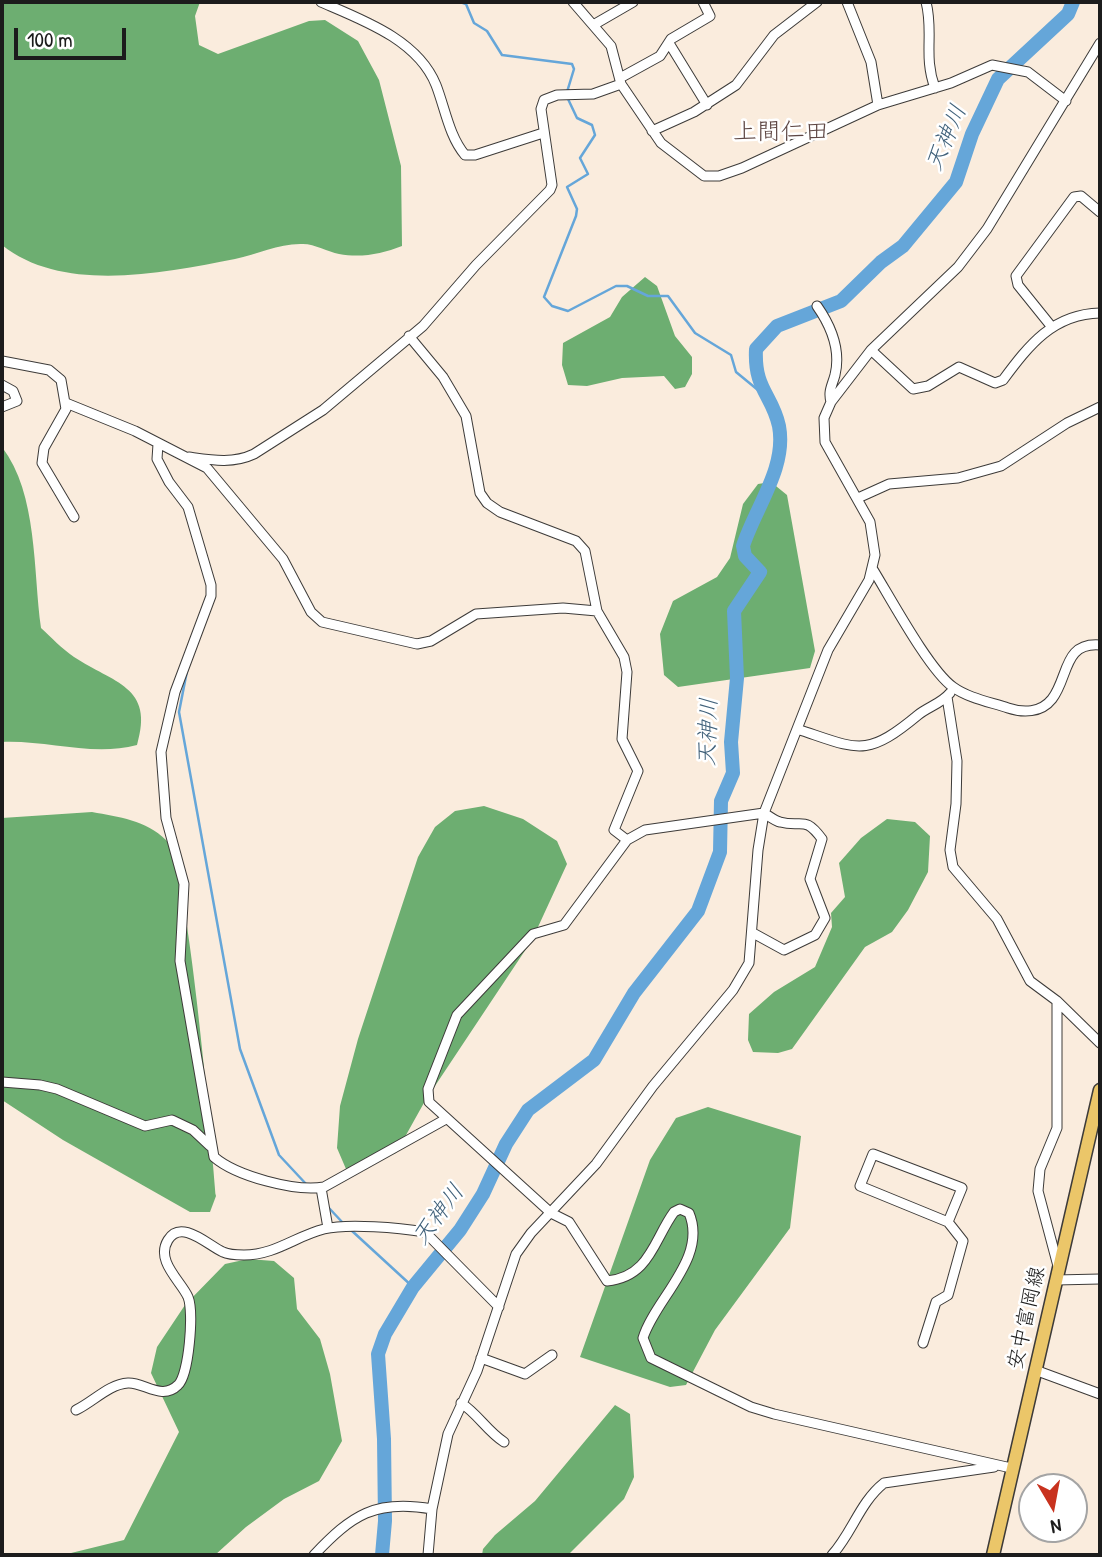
<!DOCTYPE html>
<meta charset="utf-8">
<style>
body{margin:0}
#map{position:relative;width:1102px;height:1557px;overflow:hidden;background:#faecdd;font-family:"Patrick Hand",sans-serif}
canvas{display:block}
.frame{position:absolute;inset:0;border:4px solid #1c1c1c;pointer-events:none}
.north{position:absolute;left:1018px;top:1473px;width:70px;height:70px;box-sizing:border-box;background:#fff;border:2px solid #a4a4a4;border-radius:50%;rotate:170deg;font-size:19px;font-weight:700;line-height:28px;text-align:center;color:#1c1c1c}
.north::after{content:'';display:block;margin:auto;width:24px;height:32px;background:#c8321e;clip-path:polygon(50% 0,100% 100%,50% 72%,0 100%)}
.scale{position:absolute;left:14px;top:28px;width:112px;height:32px;box-sizing:border-box;border:4px solid #1c1c1c;border-top:0;padding-left:9px;font-size:21px;line-height:24px;white-space:nowrap;color:#1c1c1c;-webkit-text-stroke:5px #fff;paint-order:stroke}
</style>
<div id="map">
<canvas width="1102" height="1557"></canvas>
<div class="frame"></div>
<div class="north">N</div>
<div class="scale">100 m</div>
</div>
<script>
const ctx = document.querySelector('canvas').getContext('2d');
ctx.lineJoin = 'round';
function fill(path, color) { ctx.fillStyle = color; ctx.fill(path, 'evenodd'); }
function trace(path, color, width, dash) { ctx.strokeStyle = color; ctx.lineWidth = width; ctx.lineCap = dash ? 'butt' : 'round'; ctx.setLineDash(dash || []); ctx.stroke(path); }
function label(font, color, halo, rows, align = 'center') {
  ctx.font = font + ' "Patrick Hand","Klee One",sans-serif'; ctx.lineWidth = 5; ctx.setLineDash([]); ctx.textBaseline = 'middle'; ctx.strokeStyle = halo; ctx.fillStyle = color; for (const [text, x, y, turn = 0] of rows) {
    ctx.save(); ctx.translate(x, y); ctx.rotate((+turn || 0) * Math.PI / 180); ctx.textAlign = isNaN(turn) ? turn : align; if (halo) ctx.strokeText(text, 0, 0); ctx.fillText(text, 0, 0); ctx.restore();
  }
}
const forest = new Path2D(`
 M2 2H200L195 16 199 45 218 54 309 21 325 20 358 41 379 80 401 166 402 246C382 254 361 258 339 254 328 252 315 244 303 244 280 243 258 254 235 259 164 273 63 294 2 245Z
 M645 277 657 286 675 336 692 357V374L685 387 675 389 664 376 622 378 587 386 568 385 562 365 563 343 610 317 622 297Z
 M2 447C38 494 33 571 41 628 51 637 62 649 74 657 113 683 155 686 137 745 93 757 47 740 2 742Z
 M771 482 787 495 815 651 810 668 678 687 664 675 660 634 673 601 717 577 730 558 743 504 758 484Z
 M484 806 523 819 557 841 567 864 532 940 425 1101 396 1153 368 1165 346 1169 337 1148 340 1106 358 1039 418 857 435 827 455 811Z
 M92 812C119 817 146 820 166 840 188 862 212 1147 216 1196L210 1212H190L63 1140 2 1100V818Z
 M887 819 915 822 930 836 928 872 908 910 892 932 865 947 792 1049 778 1053 753 1052 748 1040 749 1014 774 992 815 967 832 927 831 913 845 897 839 863 861 838Z
 M708 1107 801 1136 790 1228 715 1330 686 1385 670 1387 580 1357 650 1160 676 1118Z
 M248 1259 274 1261 294 1278 297 1309 320 1339 330 1374 342 1441 319 1481 284 1499 246 1527 215 1555H43L67 1554 124 1540 179 1432 151 1373 157 1347 185 1305 225 1264Z
 M615 1405 630 1414 634 1477 624 1499 568 1555H482L483 1549 495 1535 535 1501Z`);
const stream = new Path2D(`
 M460 2 466 4 474 23 487 31 502 55 572 64 574 69 567 92
 M568 99 577 118 592 125 595 135 580 158 588 174 567 187 577 209 576 216 544 297 552 306 568 311 616 286H627L648 296H668L695 333 731 355 736 372 764 395
 M187 671 179 712 240 1049 279 1155 307 1185
 M329 1208 343 1223
 M351 1230 413 1287`);
const river = new Path2D(`
 M382 1555 385 1521 384 1439 378 1354 385 1334 413 1287 460 1230 483 1194 506 1144 528 1110 594 1060 634 993 698 911 720 852 721 801 733 773 731 742 737 678 734 611 760 572 745 556 743 546C755 508 787 468 779 426 772 394 754 390 756 349L777 326 841 301 881 262 903 246 956 182 972 134 998 79 1068 14 1073 2`);
const minor = new Path2D(`
 M321 2C363 20 418 40 436 85 445 108 449 136 465 155H475L543 133
 M573 2 611 46 621 84 661 143 704 176H719L742 168 878 105 951 83 992 65 1028 72 1066 101
 M847 2 871 62 878 105
 M926 2C934 33 923 56 935 88
 M595 24 633 2
 M669 43 707 105
 M620 78 660 56 671 39 710 16 703 2
 M652 131 694 112 736 85 774 35 817 2
 M817 306C831 326 841 350 835 375 832 386 828 391 831 402
 M1051 326 1018 285 1016 276 1074 197 1081 196 1100 212
 M409 336 443 377 466 416 480 493 487 503 500 512 576 541 585 551 597 611 624 657 627 672 622 739 638 771 614 830 627 840
 M871 350 913 389 928 386 959 367 995 383 1003 380C1029 345 1053 314 1100 313
 M2 361 49 370 61 380 66 409 44 448 42 463 74 517
 M2 385 13 391 17 401 2 407
 M66 403 135 431 207 468 283 559 311 612 322 622 417 644 431 641 476 614 563 608 597 611
 M158 444 157 459 169 482 188 507 211 585V596L175 692 161 752 166 818 184 884 180 961 214 1157C236 1176 295 1192 324 1187L446 1119
 M189 457C211 460 233 464 254 454L323 410 423 326 476 265 550 190 552 185 541 109 544 100 557 95 593 94 621 84
 M858 498 889 484 958 478 1001 466 1067 423 1100 407
 M872 568C890 597 929 670 953 687 968 698 990 702 1008 708 1023 713 1041 713 1052 699 1069 677 1063 642 1100 645
 M947 697 957 761 956 804 950 850 953 867 997 919 1030 981 1057 1001 1100 1043
 M797 729C858 749 865 759 918 715 928 707 942 703 950 693
 M753 933 784 950 815 935 825 918 810 879 822 839C804 815 803 828 780 822 775 821 769 816 764 813L645 830 627 840 564 925 533 934 457 1015 428 1089 429 1102 551 1213 569 1222 607 1281C650 1277 654 1239 674 1212L680 1209 689 1213C708 1258 655 1299 643 1338L651 1358 751 1407 774 1414 1011 1468
 M1057 1001V1128L1040 1169 1038 1191 1058 1266
 M2 1082 40 1085 57 1089 145 1126 172 1120 193 1130 210 1146
 M321 1188 328 1228
 M1056 1280 1100 1279
 M923 1343 936 1302 948 1295 963 1241 948 1222 860 1186 873 1154 962 1188 948 1222
 M481 1358 525 1374 552 1355
 M1035 1370 1100 1394
 M461 1403C478 1414 487 1431 504 1442
 M76 1410C93 1402 109 1384 128 1383 144 1382 162 1401 178 1385 189 1375 194 1312 188 1297 181 1281 155 1261 168 1240 181 1218 209 1246 223 1252 229 1255 237 1255 244 1255 275 1255 296 1236 324 1229 348 1223 400 1228 425 1232L499 1307
 M314 1555C352 1515 375 1499 432 1509
 M428 1555 432 1509 448 1434 477 1371 516 1254 531 1233 596 1164 653 1086 733 990 749 963 758 850 764 813 828 650 869 580 875 555 870 522 825 442 824 418 831 402 871 350 958 267 987 229 1100 43
 M832 1555C852 1533 860 1502 884 1483L994 1467`);
const major = new Path2D(`
 M993 1555 1100 1090`);
const streetNames = [
 ["安中富岡線",1027,1318,-77]
];
const waterNames = [
 ["天神川",947,138,-67],
 ["天神川",709,732,-88],
 ["天神川",439,1215,-53]
];
const quarterNames = [
 ["上間仁田",781,133]
];
fill(forest, '#6dae71');
trace(stream, '#65a6d9', 2.5);
trace(river, '#65a6d9', 14);
trace(minor, '#3d3b39', 11);
trace(major, '#3d3b39', 15);
trace(minor, '#fff', 9);
trace(major, '#ebc669', 12);
label('21px', '#1c1c1c', '#fff', streetNames);
label('italic 23px', '#40617a', '#fff', waterNames);
label('24px', '#5e4744', '#fff', quarterNames);
</script>
